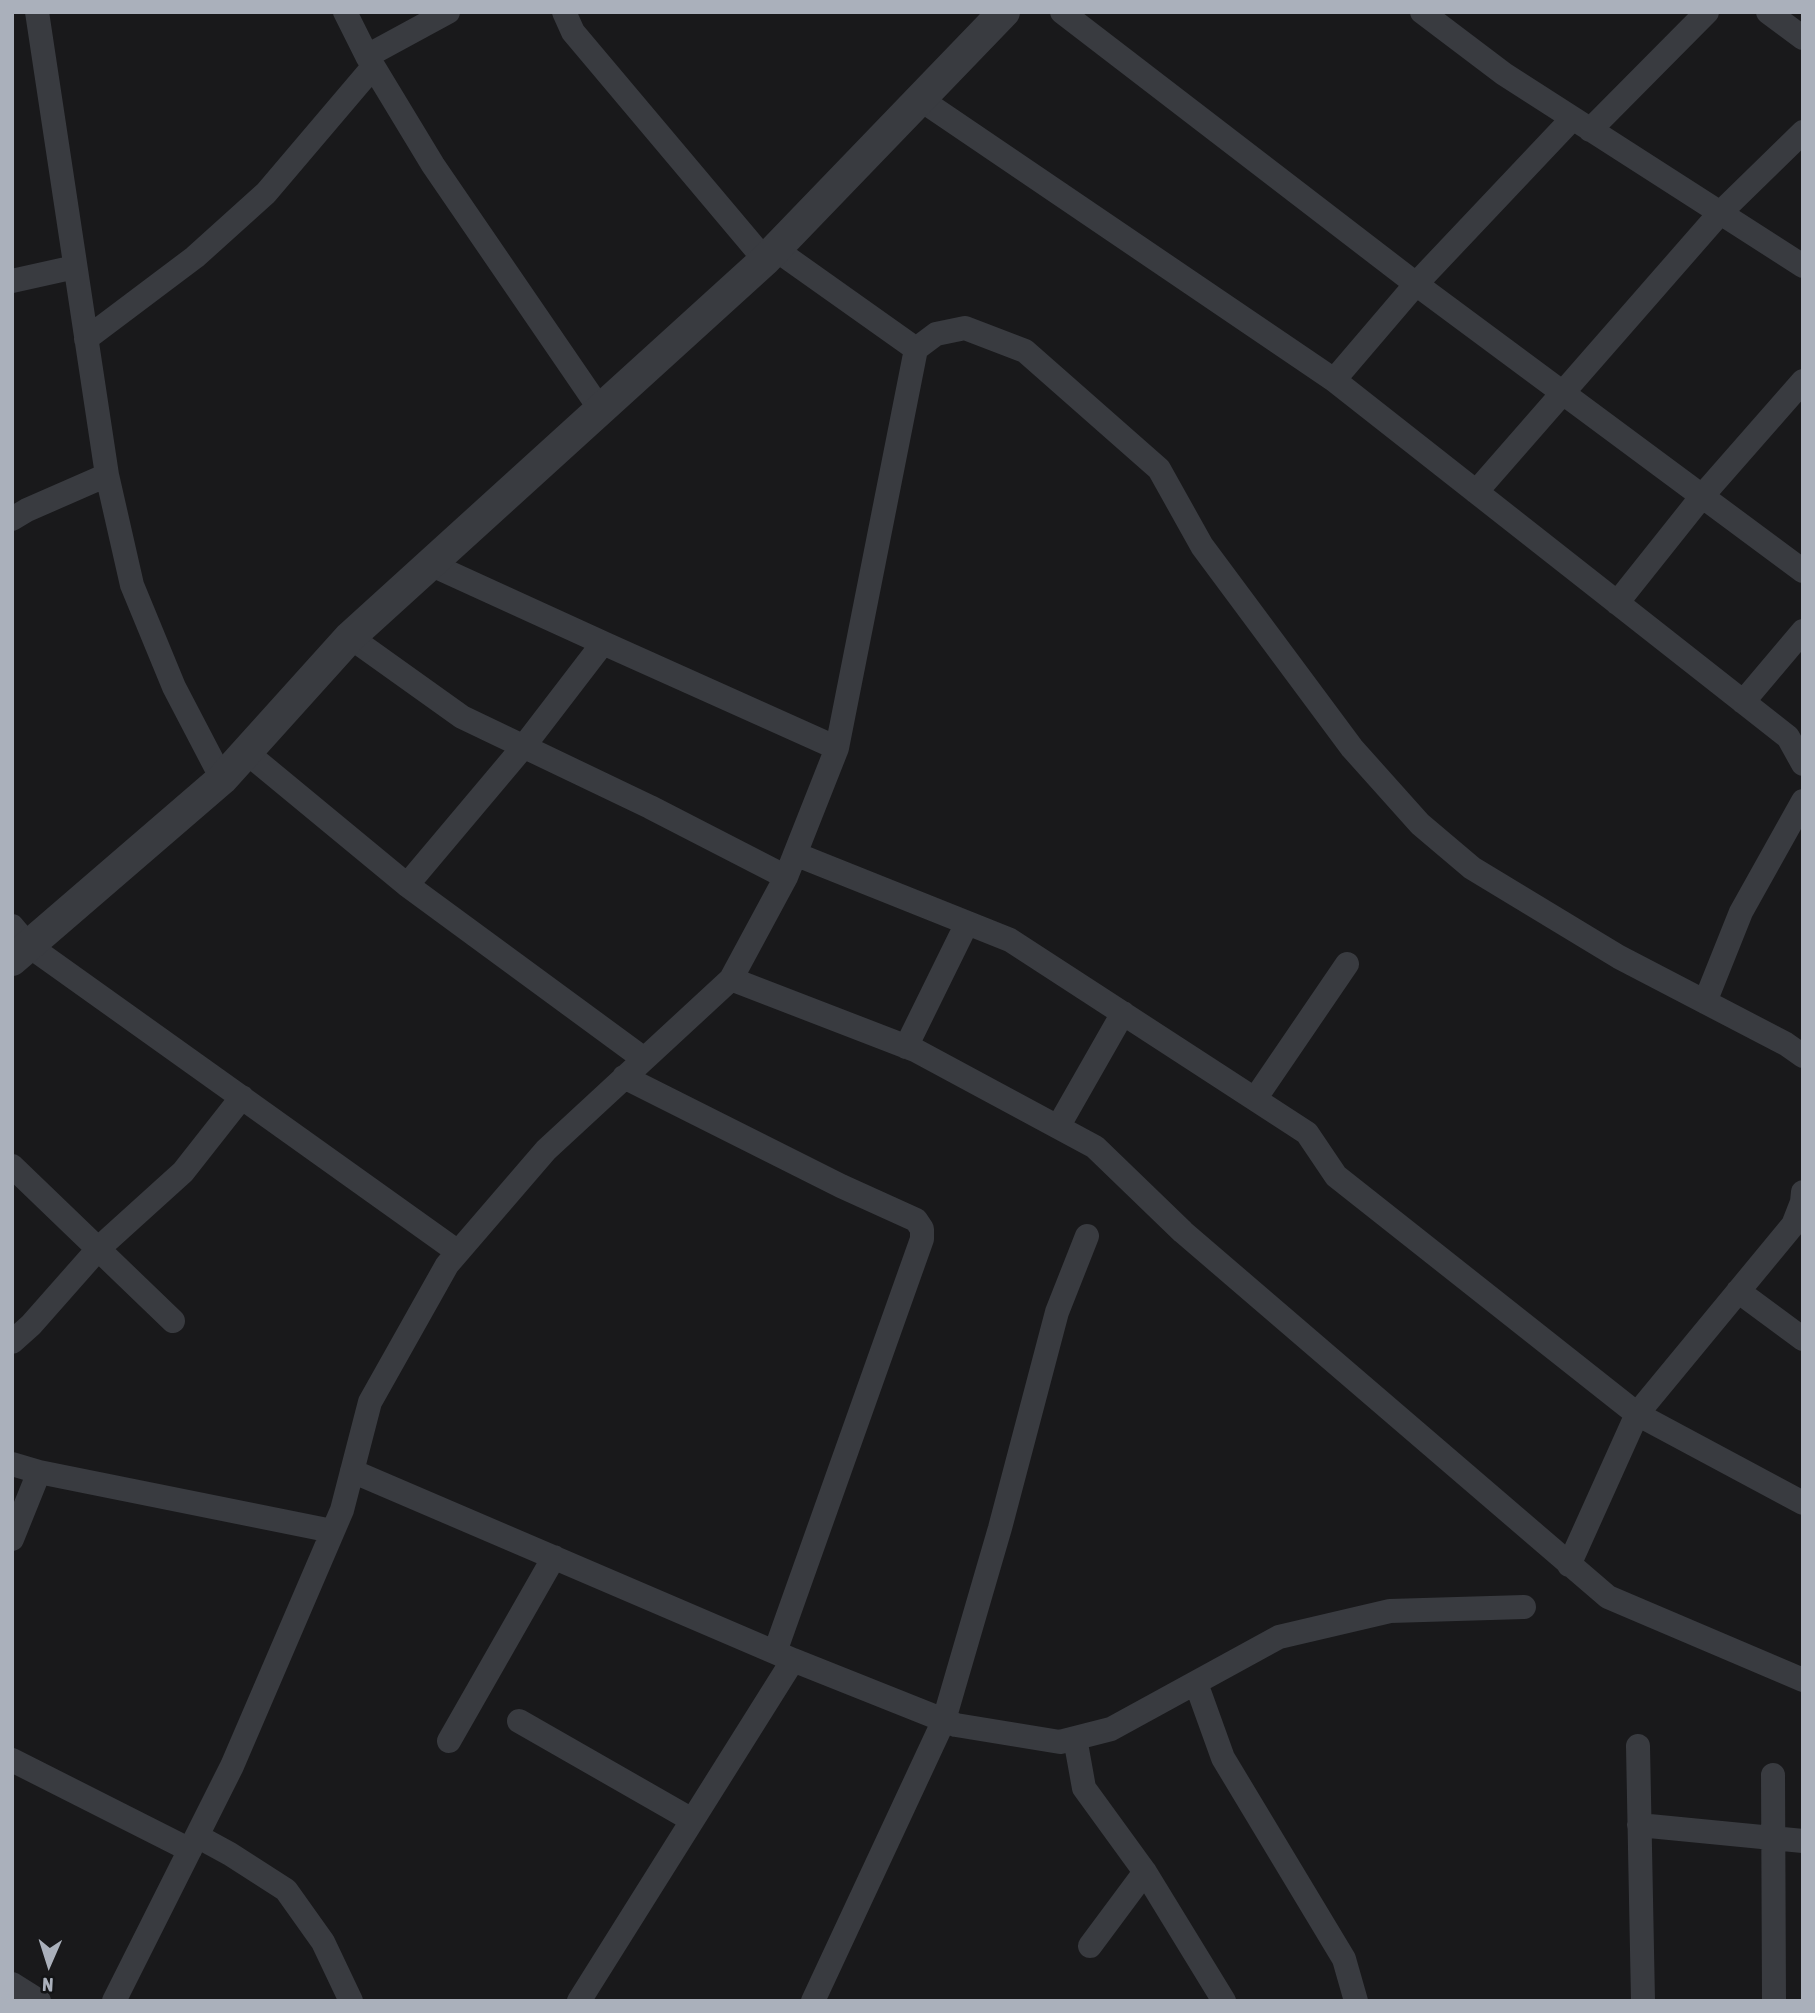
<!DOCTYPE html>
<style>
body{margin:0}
#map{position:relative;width:1815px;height:2013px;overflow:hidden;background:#19191b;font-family:"Asap Condensed",sans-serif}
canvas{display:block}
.frame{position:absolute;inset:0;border:14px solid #aab0bb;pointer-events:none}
.north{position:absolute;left:14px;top:1929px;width:70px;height:70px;-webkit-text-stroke:5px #131416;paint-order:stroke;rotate:183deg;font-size:19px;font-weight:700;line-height:28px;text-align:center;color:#aab0bb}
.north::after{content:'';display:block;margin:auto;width:24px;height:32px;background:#aab0bb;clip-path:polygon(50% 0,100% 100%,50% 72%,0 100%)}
</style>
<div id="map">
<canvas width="1815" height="2013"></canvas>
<div class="frame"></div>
<div class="north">N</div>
</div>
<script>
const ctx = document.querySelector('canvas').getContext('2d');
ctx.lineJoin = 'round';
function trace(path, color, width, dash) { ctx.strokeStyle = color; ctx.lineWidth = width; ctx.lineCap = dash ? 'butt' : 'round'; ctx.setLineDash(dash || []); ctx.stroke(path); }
const minor = new Path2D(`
 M37 12 107 475 132 585 174 687 222 779
 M345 12 367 56 433 165 600 409
 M564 12 573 32 765 260
 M1062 12 1416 284 1803 571
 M1422 12 1504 74 1803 266
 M1768 12 1803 38
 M367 56 448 12
 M920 99 1334 380 1788 737 1803 764
 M1590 130 1707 12
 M775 249 916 349
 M12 281 75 267
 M86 339 195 257 266 193 373 67
 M1334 380 1416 284 1572 119
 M1476 492 1720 213 1803 132
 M12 519 27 510 107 475
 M1617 603 1703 495 1803 381
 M350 637 462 717 650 807 786 877
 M603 643 837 748
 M1743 702 1803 631
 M246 752 407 885 644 1059
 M795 854 1010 940 1307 1133 1336 1176 1637 1414 1803 1503
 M407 885 524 746 603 643 430 564
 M12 926 28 945 458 1252
 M731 979 915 1050 1095 1147 1183 1232 1608 1597 1803 1680
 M1705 1002 1741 912 1803 801
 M906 1047 967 923
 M624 1077 841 1186 916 1220 922 1229V1239L775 1652
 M1255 1099 1347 964
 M1058 1127 1123 1013
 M12 1166 173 1321
 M1738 1291 1803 1339
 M12 1342 31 1325 99 1248 183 1172 242 1097
 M12 1464 39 1472 332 1531
 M352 1471 793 1660 956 1725 1060 1742 1111 1729 1279 1637 1390 1611 1524 1607
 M12 1539 39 1472
 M1569 1565 1637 1414 1793 1225 1802 1202 1803 1192
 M1196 1683 1223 1758 1344 1959 1356 2001
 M519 1721 692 1820
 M1075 1738 1084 1788 1145 1872 1224 2001
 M449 1741 554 1557
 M1638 1746 1643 2001
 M12 1760 190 1850
 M1773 1775 1774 2001
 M1639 1825 1803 1841
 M197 1836 230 1854 286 1890 323 1942 351 2001
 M1090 1946 1145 1872
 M12 1984 39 2001
 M114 2001 232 1766 342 1510 370 1402 447 1265 546 1150 731 979 786 877 837 748 916 349 936 334 965 328 1025 351 1159 469 1202 546 1352 748 1420 824 1472 868 1619 957 1786 1044 1803 1056
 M579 2001 793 1660
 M813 2001 944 1720 1000 1528 1057 1312 1087 1236`);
const tertiary = new Path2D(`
 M12 960 222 779 350 637 765 260 1004 12`);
trace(minor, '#393b40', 24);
trace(tertiary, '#393b40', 32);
</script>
